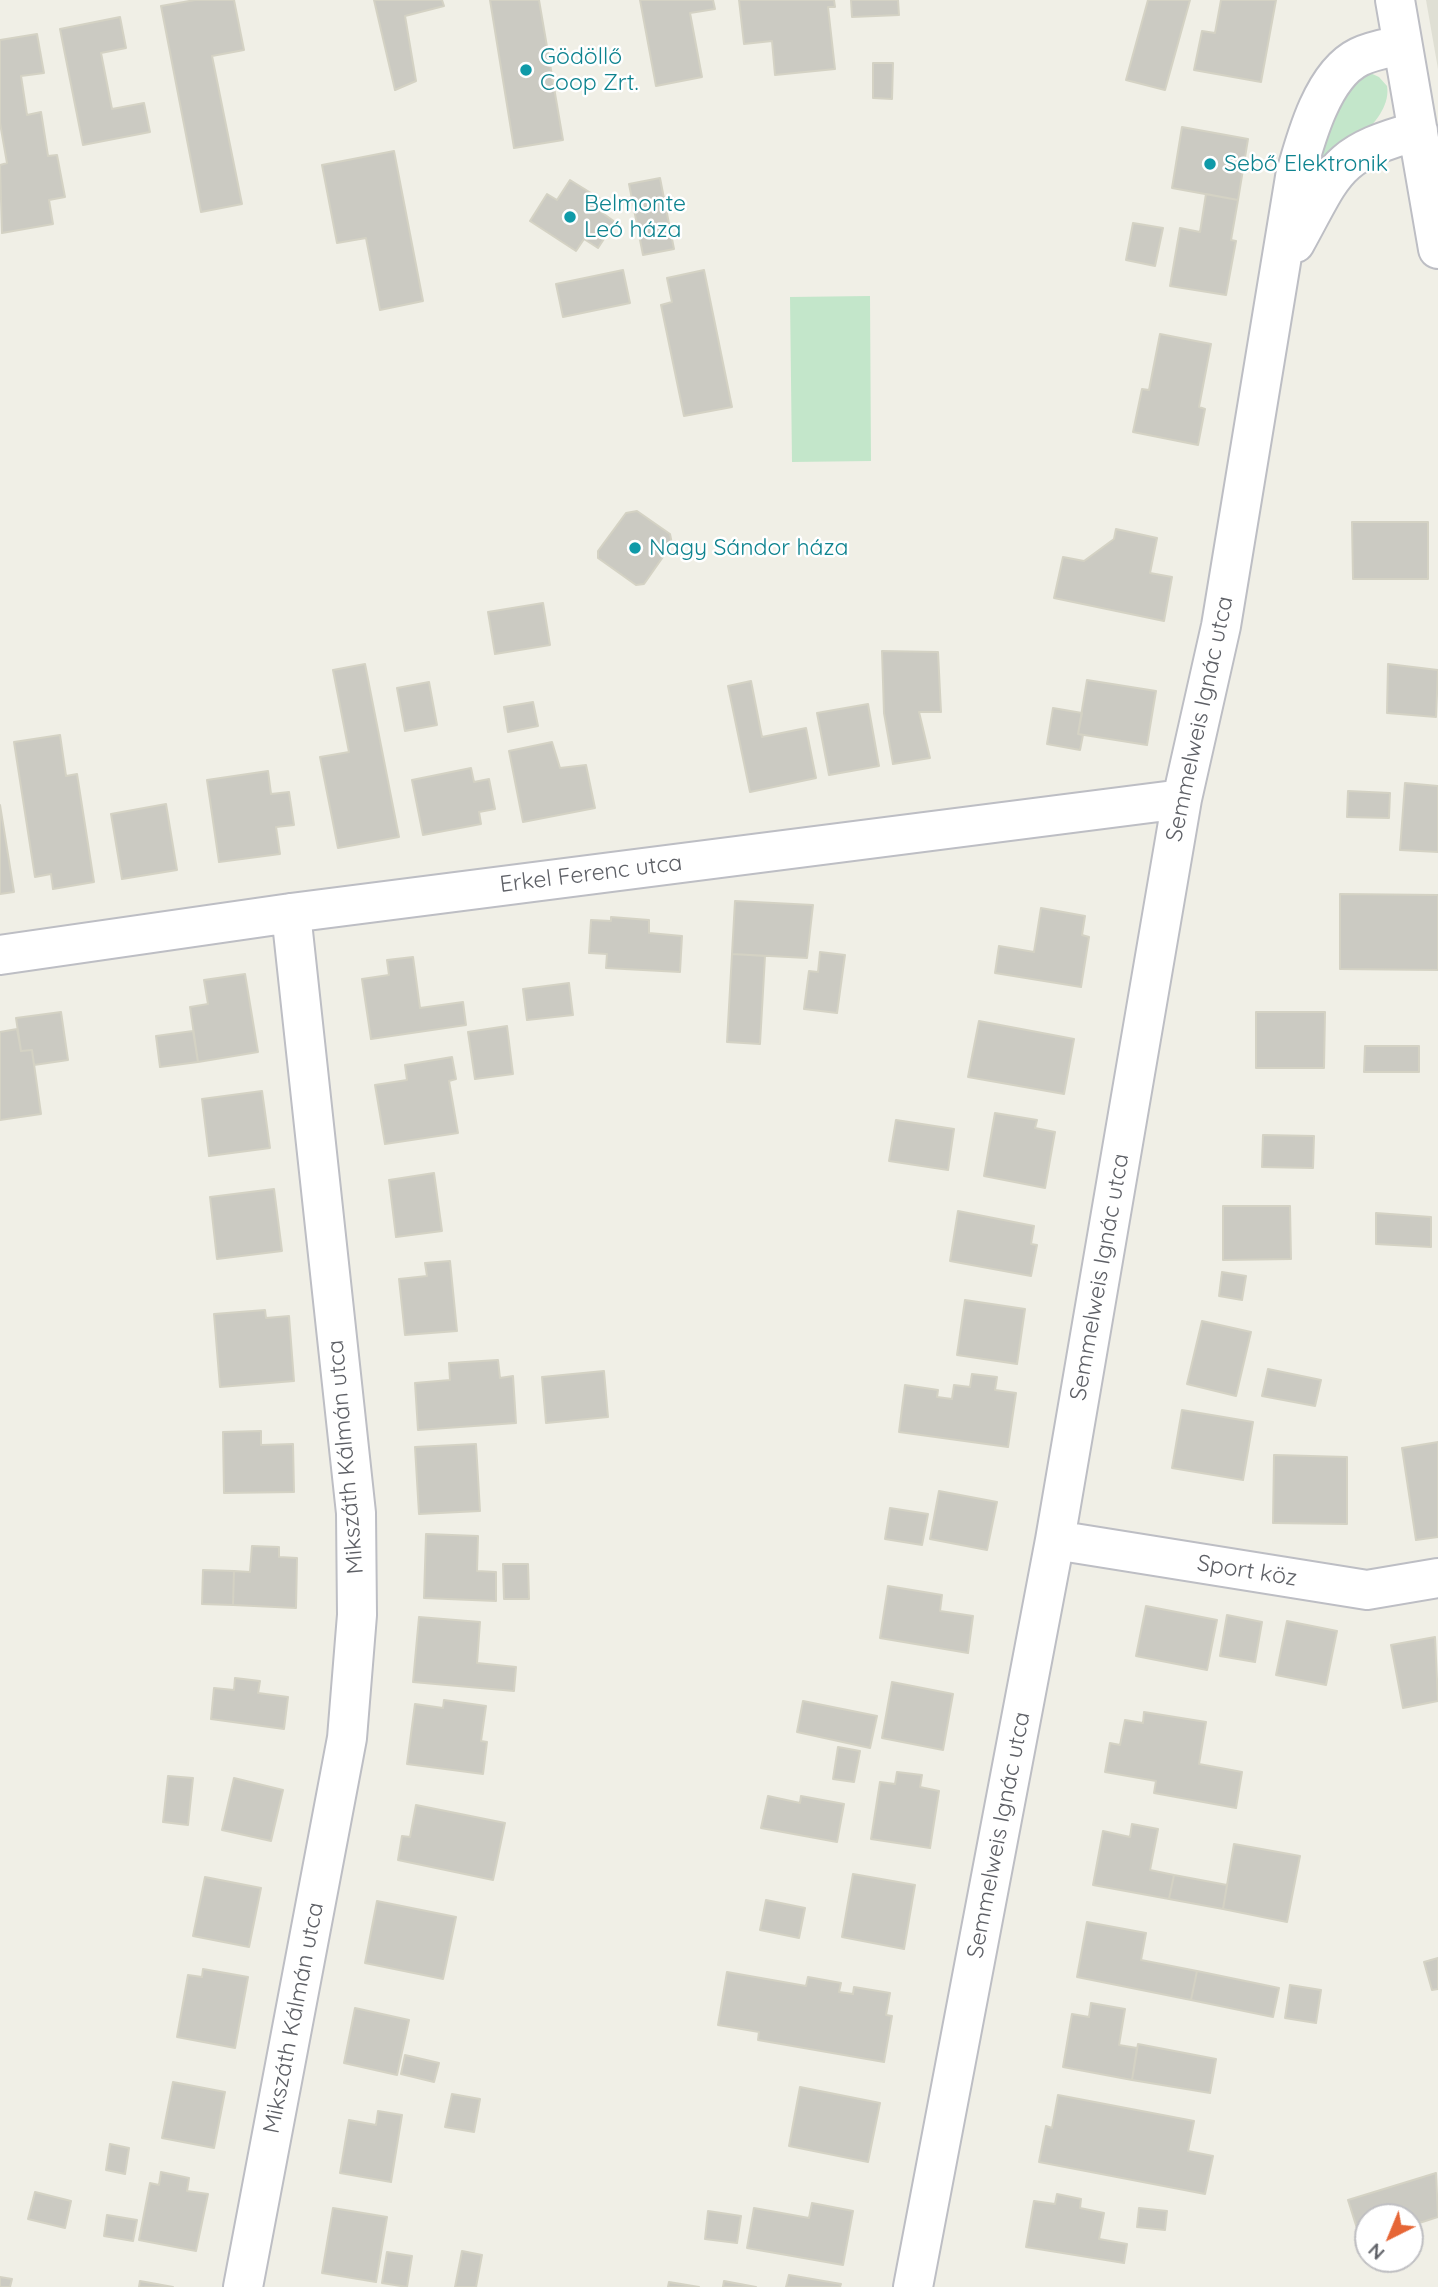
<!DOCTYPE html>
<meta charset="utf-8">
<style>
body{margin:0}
#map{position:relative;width:1438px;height:2287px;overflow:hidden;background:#f0efe6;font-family:Quicksand,sans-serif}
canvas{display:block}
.north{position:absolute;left:1354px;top:2203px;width:70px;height:70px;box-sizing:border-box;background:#fff;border:2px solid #bfbfc2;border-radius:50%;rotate:223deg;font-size:19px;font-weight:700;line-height:28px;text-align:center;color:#5e6066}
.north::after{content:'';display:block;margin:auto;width:24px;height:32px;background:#e66636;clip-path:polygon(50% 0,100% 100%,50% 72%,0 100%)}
</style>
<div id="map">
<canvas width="1438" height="2287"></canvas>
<div class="north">N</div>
</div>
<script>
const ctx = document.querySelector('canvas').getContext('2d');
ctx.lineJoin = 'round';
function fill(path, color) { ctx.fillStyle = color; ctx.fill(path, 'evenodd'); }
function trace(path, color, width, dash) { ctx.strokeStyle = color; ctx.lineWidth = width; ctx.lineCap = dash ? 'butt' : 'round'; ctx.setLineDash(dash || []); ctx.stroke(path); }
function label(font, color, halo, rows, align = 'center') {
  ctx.font = font + ' Quicksand,sans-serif'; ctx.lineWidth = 5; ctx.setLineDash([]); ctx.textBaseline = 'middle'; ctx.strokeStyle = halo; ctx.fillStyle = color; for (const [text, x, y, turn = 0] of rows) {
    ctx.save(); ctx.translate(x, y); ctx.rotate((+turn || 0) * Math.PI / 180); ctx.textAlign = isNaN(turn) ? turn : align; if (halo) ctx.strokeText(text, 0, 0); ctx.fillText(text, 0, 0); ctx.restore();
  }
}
const education = new Path2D(`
 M1426 0H1438V69Z`);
const green = new Path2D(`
 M1368 72 1379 77 1387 86C1393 120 1339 154 1316 174L1338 97Z
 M870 296 871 461 792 462 790 297Z`);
const building = new Path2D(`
 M195 0H234L244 50 212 56 242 204 201 212 161 6Z
 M374 0H442L444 6 405 16 416 81 395 90Z
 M490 0H539L563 140 514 148Z
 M640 0H713L715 9 690 13 702 77 656 86Z
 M739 0H834L835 7H828L835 69 775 75 772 41 744 44Z
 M851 0H898L899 15 852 17Z
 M1148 0H1190L1165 90 1126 80Z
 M1221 0H1276L1261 82 1194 70 1202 31 1215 33Z
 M120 17 126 48 101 53 112 109 144 103 150 132 83 145 60 29Z
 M37 34 44 73 21 76 27 115 41 112 48 156 57 155 65 197 49 200 53 224 2 233 0 165 7 163 0 123V40Z
 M873 63H893L892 99 873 98Z
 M1182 127 1248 139 1238 200 1172 188Z
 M394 151 423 301 380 310 366 238 337 243 322 165Z
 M660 178 674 249 643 255 629 184Z
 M570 180 607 203 601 212 615 222 598 248 584 239 576 251 530 221 547 194 557 200Z
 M1206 194 1238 200 1231 240 1236 241 1226 295 1170 286 1180 228 1200 232Z
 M1133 223 1163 228 1155 266 1126 260Z
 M623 270 630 303 563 317 556 284Z
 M704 270 732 407 684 416 661 305 672 302 667 278Z
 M1160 334 1211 344 1199 407 1205 409 1198 445 1133 432 1142 389 1149 390Z
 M637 511 670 534 672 544 644 584 636 585 598 558V551L626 513Z
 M1352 522H1428V579H1353Z
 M1116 529 1157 538 1150 573 1172 577 1164 621 1054 598 1063 557 1084 561 1114 539Z
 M543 603 550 645 495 654 488 612Z
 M882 651 938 652 941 712H919L930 758 893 764 884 713Z
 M365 664 399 837 338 848 320 757 349 752 333 670Z
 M1388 664 1438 670 1436 717 1387 713Z
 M1087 680 1156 691 1147 745 1078 734Z
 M751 681 762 737 806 728 816 778 750 792 728 686Z
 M429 682 437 725 405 731 397 688Z
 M533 702 538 726 508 732 504 707Z
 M868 704 879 766 829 775 817 713Z
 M1053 708 1082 713 1078 734 1083 735 1080 750 1047 744Z
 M60 735 66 776 77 774 94 882 53 889 51 874 35 877 14 742Z
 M552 742 560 768 586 765 595 808 523 822 509 751Z
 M471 768 474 782 489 779 495 809 479 812 481 824 423 835 412 780Z
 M268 771 271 794 289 792 294 825 276 827 280 854 219 862 207 780Z
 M1405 783 1438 786V852L1400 850Z
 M1348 791 1390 793 1389 818 1347 817Z
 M166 804 177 870 122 879 111 814Z
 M0 805 14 892 0 894Z
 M1340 894 1438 895V970L1340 969Z
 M735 901 813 905 807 958 732 954Z
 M1041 908 1085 916 1082 935 1089 937 1081 987 995 973 999 946 1034 952Z
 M611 917 649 920V933L682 936 680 972 606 968 607 954 589 953 591 920 611 921Z
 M820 952 845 955 837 1013 804 1009 809 971 818 972Z
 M732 954 765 956 760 1044 727 1042Z
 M413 957 420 1008 463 1002 466 1025 371 1039 362 979 389 975 387 960Z
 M245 974 258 1052 198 1062 190 1007 208 1004 204 980Z
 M569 983 573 1015 527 1020 523 989Z
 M61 1012 68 1060 34 1065 32 1050 21 1051 16 1018Z
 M1256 1012H1325L1324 1068H1256Z
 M979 1021 1074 1039 1064 1094 968 1077Z
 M507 1026 513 1074 475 1079 468 1032Z
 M17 1029 21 1051 32 1050 41 1114 0 1120V1032Z
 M193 1031 198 1062 160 1067 156 1036Z
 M1365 1046H1419V1072H1364Z
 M452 1057 456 1079 449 1081 458 1133 385 1144 375 1085 407 1080 405 1065Z
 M262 1091 270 1148 209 1156 202 1099Z
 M995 1113 1037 1120 1035 1128 1055 1132 1045 1188 984 1176Z
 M896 1120 954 1129 948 1170 889 1161Z
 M1263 1135 1314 1136 1313 1168 1262 1167Z
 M434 1173 442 1231 396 1237 389 1180Z
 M274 1189 282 1251 217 1259 210 1197Z
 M1223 1206H1290L1291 1259 1223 1260Z
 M958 1211 1034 1226 1031 1244 1037 1245 1031 1276 950 1261Z
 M1376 1213 1431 1217V1247L1376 1244Z
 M450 1261 457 1331 405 1335 399 1279 427 1276 425 1263Z
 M1222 1272 1246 1276 1242 1300 1219 1296Z
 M965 1300 1025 1309 1017 1364 957 1355Z
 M265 1310 266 1318 289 1316 294 1381 220 1387 214 1314Z
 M1202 1321 1251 1332 1236 1396 1187 1384Z
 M498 1360 500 1378 513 1376 516 1423 418 1430 415 1383 450 1380 449 1363Z
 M1268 1369 1321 1380 1315 1406 1262 1396Z
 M604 1371 608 1417 546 1423 542 1377Z
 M972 1374 997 1377 995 1390 1016 1393 1008 1447 899 1432 905 1385 938 1390 937 1397 952 1399 954 1385 970 1387Z
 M1182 1410 1253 1422 1243 1480 1172 1468Z
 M261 1431V1445L293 1444 294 1492 224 1493 223 1432Z
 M1438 1442V1537L1416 1540 1402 1448Z
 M476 1444 480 1511 419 1514 415 1447Z
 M1274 1455 1347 1457V1524L1273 1523Z
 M939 1491 997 1502 987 1550 930 1539Z
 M890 1508 928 1514 922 1545 885 1539Z
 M426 1534 478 1536 477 1571 496 1572V1601L424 1598Z
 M252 1546 279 1547V1557L297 1558 296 1608 233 1605 234 1571 250 1572Z
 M503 1564H528L529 1599H504Z
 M203 1570 234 1571 233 1605 202 1604Z
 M888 1586 942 1595 940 1611 973 1616 968 1653 880 1638Z
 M1146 1606 1217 1620 1207 1670 1136 1656Z
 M1227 1615 1262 1622 1255 1662 1220 1656Z
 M419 1617 480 1622 477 1663 516 1667 514 1691 413 1682Z
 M1287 1621 1337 1631 1326 1685 1276 1675Z
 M1435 1637 1438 1701 1403 1708 1391 1645Z
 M235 1678 260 1681 258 1693 288 1697 284 1729 211 1719 214 1688 234 1690Z
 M892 1682 953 1694 943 1750 882 1738Z
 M444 1700 486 1706 481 1741 487 1742 483 1774 407 1764 415 1704 443 1708Z
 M803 1701 877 1716 870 1748 797 1732Z
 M1144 1712 1206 1722 1199 1764 1242 1772 1236 1808 1154 1793 1156 1781 1105 1772 1110 1743 1120 1745 1125 1720 1143 1723Z
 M838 1747 860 1751 854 1782 833 1779Z
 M897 1772 922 1775 920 1787 939 1791 930 1848 871 1839 880 1782 895 1784Z
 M168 1776 193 1778 188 1825 163 1822Z
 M234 1778 283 1790 271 1841 222 1830Z
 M768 1796 800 1803 801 1796 844 1804 837 1842 761 1828Z
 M416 1805 505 1823 493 1880 398 1860 402 1836 410 1837Z
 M1132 1824 1158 1829 1150 1870 1174 1875 1169 1899 1093 1885 1103 1831 1130 1837Z
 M1234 1844 1300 1856 1287 1922 1223 1909Z
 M853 1874 915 1885 904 1949 842 1937Z
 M1174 1875 1227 1885 1223 1909 1169 1899Z
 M205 1877 261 1888 249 1947 193 1936Z
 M766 1900 805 1908 799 1938 760 1930Z
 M377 1901 456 1917 443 1979 365 1963Z
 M1087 1922 1146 1933 1141 1960 1197 1971 1191 2000 1077 1977Z
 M1438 1958V1989L1432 1990 1424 1962Z
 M203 1969 248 1977 235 2048 177 2037 188 1975 202 1977Z
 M1197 1971 1279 1988 1273 2017 1191 2000Z
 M727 1972 806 1986 808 1977 841 1983 839 1992 853 1994 854 1987 890 1993 886 2015 892 2016 884 2062 758 2040 759 2032 718 2025Z
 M1290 1985 1321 1990 1316 2023 1285 2018Z
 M1091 2003 1125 2009 1119 2045 1137 2048 1132 2080 1063 2067 1072 2014 1089 2017Z
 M355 2008 409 2020 397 2075 344 2063Z
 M1138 2044 1216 2059 1210 2093 1132 2080Z
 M405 2055 439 2063 434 2082 401 2074Z
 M173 2082 225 2092 214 2148 162 2138Z
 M800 2087 880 2103 868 2162 789 2146Z
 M452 2094 480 2099 474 2132 445 2127Z
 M1058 2095 1194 2121 1188 2151 1213 2156 1205 2194 1039 2162 1046 2126 1052 2128Z
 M378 2111 402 2115 391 2182 340 2173 349 2120 376 2125Z
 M110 2144 129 2148 125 2174 106 2170Z
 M161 2172 189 2178 187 2191 208 2194 196 2251 139 2240 150 2183 159 2185Z
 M1436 2173 1438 2217 1410 2226V2217H1368V2239L1361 2241 1348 2200Z
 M35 2192 71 2201 65 2228 28 2219Z
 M1057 2194 1081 2199 1080 2208 1104 2213 1099 2239 1127 2244 1124 2263 1026 2247 1034 2201 1055 2204Z
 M812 2203 853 2211 843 2265 747 2248 754 2208 809 2218Z
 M333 2208 387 2217 376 2282 322 2273Z
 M1139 2208 1167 2211 1165 2230 1137 2227Z
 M708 2211 741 2216 737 2243 705 2239Z
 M107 2215 137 2220 133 2241 104 2236Z
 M462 2251 482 2255 476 2287H455Z
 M387 2252 412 2256 407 2287 382 2283Z
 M789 2275 841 2284 840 2287H786Z
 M0 2277 12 2279 10 2287H0Z
 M140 2281 173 2287H139Z
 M724 2281 756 2287H723Z
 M669 2282 699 2287H668Z`);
const street = new Path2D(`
 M1395 0 1438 249
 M1295 243C1335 171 1333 154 1418 131
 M0 955 291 913 1182 799
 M1055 1540 1367 1590 1438 1578
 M243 2287 347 1738 357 1615 356 1513 291 913
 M913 2287 1055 1540 1182 799 1221 626 1295 177C1305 141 1322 75 1359 57 1371 51 1388 48 1401 45`);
const markers = [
 [526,70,7,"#0f9aa8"],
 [1210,164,7,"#0f9aa8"],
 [570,217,7,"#0f9aa8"],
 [635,548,7,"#0f9aa8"]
];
const cultureNames = [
 ["Gödöllő",540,57],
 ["Coop Zrt.",540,83],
 ["Sebő Elektronik",1224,164],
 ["Belmonte",584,204],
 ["Leó háza",584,230],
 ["Nagy Sándor háza",649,548]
];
const streetNames = [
 ["Semmelweis Ignác utca",1200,719,-78],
 ["Erkel Ferenc utca",591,874,-7],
 ["Semmelweis Ignác utca",1100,1277,-80],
 ["Mikszáth Kálmán utca",346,1457,-95],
 ["Sport köz",1247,1571,9],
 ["Semmelweis Ignác utca",999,1835,-79],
 ["Mikszáth Kálmán utca",294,2018,-79]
];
fill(education, '#dfdfd4');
fill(green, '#c3e6ca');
fill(building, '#cbcac2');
trace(building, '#d4d2c4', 2);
trace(street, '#bdbec4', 42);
trace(street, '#fff', 38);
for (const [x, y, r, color] of markers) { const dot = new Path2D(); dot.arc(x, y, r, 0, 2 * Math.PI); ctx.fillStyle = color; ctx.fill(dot); trace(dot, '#fff', 2.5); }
label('23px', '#0d838f', '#fff', cultureNames, 'left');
label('23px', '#5e6066', '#fff', streetNames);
</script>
